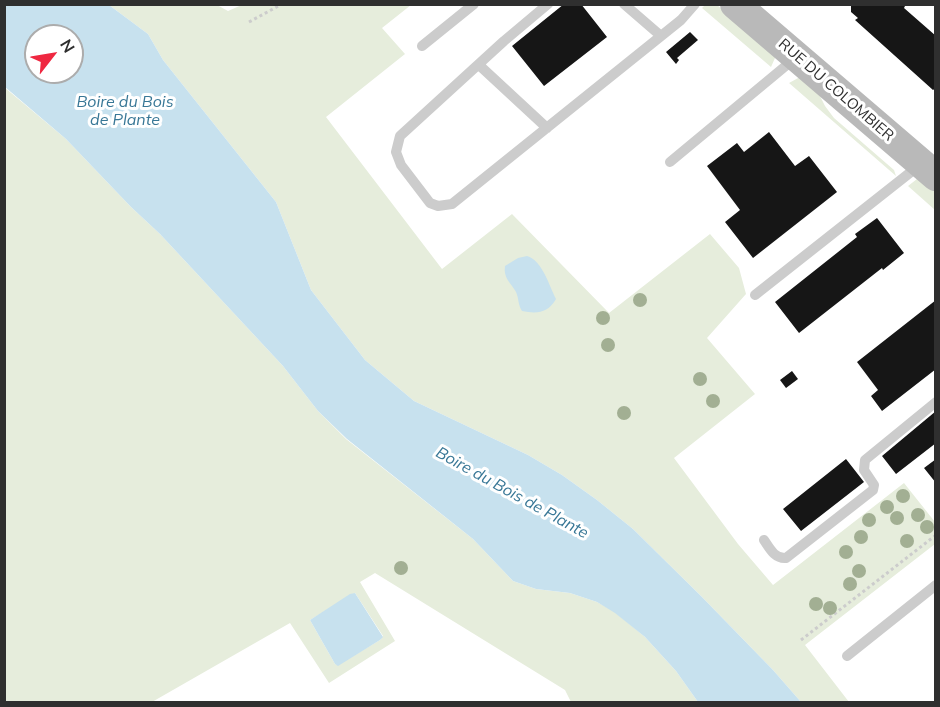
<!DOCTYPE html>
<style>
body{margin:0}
#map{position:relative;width:940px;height:707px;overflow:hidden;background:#fff;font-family:Mulish,sans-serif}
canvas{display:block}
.frame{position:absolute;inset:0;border:6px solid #2f2f2f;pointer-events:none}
.north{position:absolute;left:24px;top:24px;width:60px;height:60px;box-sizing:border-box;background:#fff;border:2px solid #acacac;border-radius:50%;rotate:59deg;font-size:16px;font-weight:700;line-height:24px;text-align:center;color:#2f2f2f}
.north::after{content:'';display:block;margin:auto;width:21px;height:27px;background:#ef2841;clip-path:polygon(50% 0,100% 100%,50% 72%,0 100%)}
</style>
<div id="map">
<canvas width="940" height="707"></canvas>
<div class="frame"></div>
<div class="north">N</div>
</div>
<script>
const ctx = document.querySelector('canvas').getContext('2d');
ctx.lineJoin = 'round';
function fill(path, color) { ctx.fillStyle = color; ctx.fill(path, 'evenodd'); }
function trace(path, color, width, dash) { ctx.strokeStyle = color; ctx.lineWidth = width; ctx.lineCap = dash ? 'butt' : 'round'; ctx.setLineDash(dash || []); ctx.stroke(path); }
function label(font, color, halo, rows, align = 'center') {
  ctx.font = font + ' Mulish,sans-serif'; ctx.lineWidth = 6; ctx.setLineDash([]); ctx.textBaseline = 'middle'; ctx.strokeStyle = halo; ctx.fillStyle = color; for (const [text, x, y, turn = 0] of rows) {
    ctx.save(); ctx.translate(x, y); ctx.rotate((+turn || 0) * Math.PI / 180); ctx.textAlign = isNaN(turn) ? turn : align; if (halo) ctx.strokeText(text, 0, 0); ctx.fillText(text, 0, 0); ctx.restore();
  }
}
const green = new Path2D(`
 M244 4 411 5 382 28 405 54 326 117 442 269 512 214 609 313 710 234 739 268 746 294 707 338 755 394 674 458 738 544 773 585 904 483 935 522V544L805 645 849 702H801L773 670 701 596 633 529 597 500 562 475 528 455 414 401 365 360 311 290 276 202 163 60 148 34 109 5H217L228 11Z
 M705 5H717L773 52 775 58 771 67 702 8Z
 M800 77 820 96 825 106 834 118 894 170 896 176 789 83Z
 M4 87 66 139 131 207 160 234 283 366 318 411 346 439 473 539 513 581 536 589 570 593 597 602 615 612 645 637 676 671 698 702H571L565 690 375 573 360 582 395 641 329 683 290 623 152 702H5ZM355 593 383 636 380 640 338 665 335 664 310 620Z
 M917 179 926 184 935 192V210L908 186Z`);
const water = new Path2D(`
 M5 4 109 5 148 34 163 60 276 202 311 290 365 360 414 401 528 455 562 475 597 500 633 529 701 596 773 670 801 702H698L676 671 645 637 615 613 597 602 570 593 536 589 513 581 473 539 347 439 318 411 283 366 160 234 131 207 66 139 5 87ZM36 36H72V72H36Z
 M527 256C542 260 549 285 556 299 548 313 537 314 522 311 518 305 519 299 516 292 511 283 503 278 505 266L518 258Z
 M355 593 383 637 380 640 338 666 335 664 310 620 350 594Z`);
const building = new Path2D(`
 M564 4H581L607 37 544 86 512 46Z
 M851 4H906L904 8 936 36V88L933 90 855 20 858 18 851 12Z
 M690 32 698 40 677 58 679 60 676 64 666 52Z
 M769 132 795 166 809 156 837 192 753 258 725 222 740 210 707 166 737 143 744 152Z
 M877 218 904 253 883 270 882 268 799 333 775 302 857 237 855 234Z
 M936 300V369L882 411 871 396 878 390 857 362Z
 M792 371 798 379 786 388 780 380Z
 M936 411V443L896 474 882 456Z
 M846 459 864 482 801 531 783 509Z
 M936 459V483L924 468Z`);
const path = new Path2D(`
 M249 22 282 4
 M801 640 936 535`);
const service = new Path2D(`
 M548 4 504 41 400 136 396 152 401 165 430 203 438 206 452 204 681 20 695 4
 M624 4 661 36
 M422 46 474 4
 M479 65 547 128
 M670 162 794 59
 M755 295 921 164
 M764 540C770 549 775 559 786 558L873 490 874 485 864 470 865 460 936 402
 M847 656 936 585`);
const secondary = new Path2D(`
 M735 4 936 176`);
const trees = [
 [640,300],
 [603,318],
 [608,345],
 [700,379],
 [713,401],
 [624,413],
 [903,496],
 [887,507],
 [918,515],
 [897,518],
 [869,520],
 [927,527],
 [861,537],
 [907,541],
 [846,552],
 [401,568],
 [859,571],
 [850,584],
 [816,604],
 [830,608]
];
const streetNames = [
 ["RUE DU COLOMBIER",836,90,41]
];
const waterNames = [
 ["Boire du Bois",125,102],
 ["de Plante",125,120],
 ["Boire du Bois de Plante",512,493,29]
];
fill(green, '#e6eddc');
fill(water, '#c7e1ee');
fill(building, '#161616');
trace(path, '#ccc', 3, [3, 3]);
trace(service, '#ccc', 10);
trace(secondary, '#b9b9b9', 30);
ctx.fillStyle = '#a2af93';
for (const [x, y] of trees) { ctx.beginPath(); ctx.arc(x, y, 7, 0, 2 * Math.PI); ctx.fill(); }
label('15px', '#2f2f2f', '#fff', streetNames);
label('italic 16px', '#387796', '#fff', waterNames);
</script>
